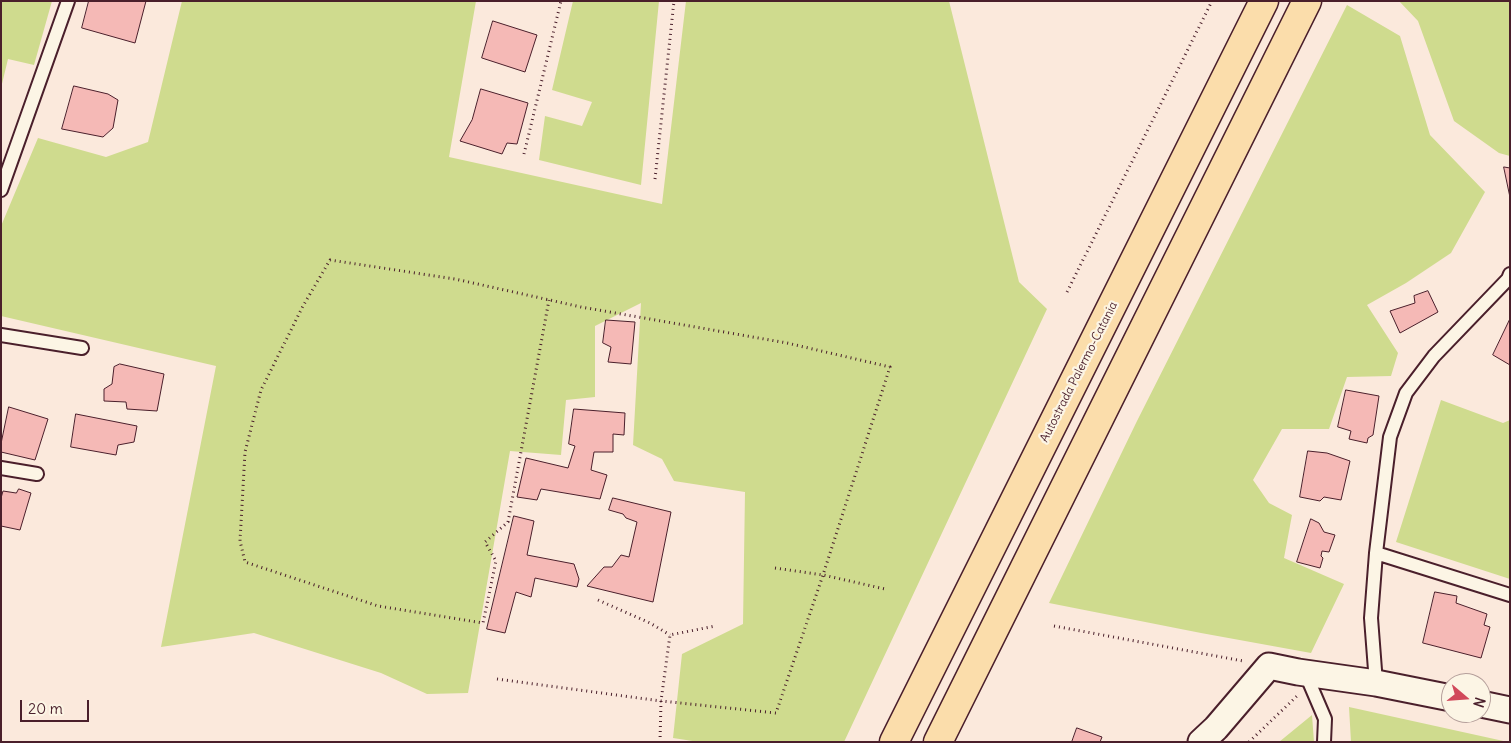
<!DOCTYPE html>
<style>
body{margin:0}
#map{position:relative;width:1511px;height:743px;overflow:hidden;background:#fbe9dc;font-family:Delius,sans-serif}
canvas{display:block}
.frame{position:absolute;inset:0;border:2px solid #4a1f2b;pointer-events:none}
.north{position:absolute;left:1441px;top:673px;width:50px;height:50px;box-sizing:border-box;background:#fcf5e5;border:1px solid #b59f9b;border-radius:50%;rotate:108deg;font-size:14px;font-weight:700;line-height:20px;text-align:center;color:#4a1f2b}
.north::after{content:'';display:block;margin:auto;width:18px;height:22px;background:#d1495b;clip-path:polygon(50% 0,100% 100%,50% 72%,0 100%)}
.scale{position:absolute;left:20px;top:700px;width:69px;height:22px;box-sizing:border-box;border:2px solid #4a1f2b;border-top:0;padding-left:6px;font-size:15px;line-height:18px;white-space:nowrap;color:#4a1f2b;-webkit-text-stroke:4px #fcf5e5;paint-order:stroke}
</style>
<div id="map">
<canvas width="1511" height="743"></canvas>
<div class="frame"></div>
<div class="north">N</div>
<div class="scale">20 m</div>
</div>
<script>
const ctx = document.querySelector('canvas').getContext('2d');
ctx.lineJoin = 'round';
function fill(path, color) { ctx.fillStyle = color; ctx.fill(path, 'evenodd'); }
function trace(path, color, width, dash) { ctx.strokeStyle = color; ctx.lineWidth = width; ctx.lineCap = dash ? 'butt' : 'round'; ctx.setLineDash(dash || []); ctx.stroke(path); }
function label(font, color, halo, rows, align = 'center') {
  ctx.font = font + ' Delius,sans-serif'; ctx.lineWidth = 4.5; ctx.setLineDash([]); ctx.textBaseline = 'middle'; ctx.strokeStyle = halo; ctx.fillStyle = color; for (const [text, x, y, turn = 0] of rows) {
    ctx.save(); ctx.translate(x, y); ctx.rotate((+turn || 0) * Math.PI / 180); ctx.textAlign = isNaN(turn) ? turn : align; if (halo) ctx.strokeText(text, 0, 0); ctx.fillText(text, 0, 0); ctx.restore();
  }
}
const green = new Path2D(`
 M1 1H52L34 65 8 59 1 88Z
 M182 1H476L449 157 662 204 686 1H949L1019 282 1047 309 844 742H699L673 738 682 654 743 624 745 492 674 481 662 459 633 445 641 303 595 326V397L566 400 561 455 510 451 468 693 427 694 381 673 254 633 161 647 216 366 1 316V226L38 138 106 157 148 142Z
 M573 1H659L641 185 539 160 545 116 582 126 592 102 552 90Z
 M1399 1H1510V156L1499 153 1454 121 1418 21Z
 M1347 5 1400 36 1430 135 1485 192 1451 253 1406 283 1367 305 1398 353 1391 376 1347 377 1329 429H1282L1253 480 1269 503 1292 515 1284 558 1344 584 1311 653 1201 633 1049 603 1137 421Z
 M1441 400 1503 423 1510 420V579L1396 542Z
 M1349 707 1508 742H1351Z
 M1312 715 1314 742H1279Z`);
const building = new Path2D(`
 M89 1H146L135 43 82 28Z
 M493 21 537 35 525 72 482 58Z
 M74 86 108 94 118 100 113 128 103 137 62 129Z
 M481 89 528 103 517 144 507 143 502 154 460 141 472 120Z
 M1504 167 1510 168V197Z
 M1428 291 1438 312 1400 333 1390 311 1415 303 1414 296Z
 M1510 319V365L1493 355Z
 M606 320 635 322 631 364 608 362 611 347 603 343Z
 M120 364 164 374 157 411 127 409 126 402 104 401V389L112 384 114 367Z
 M1346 390 1379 396 1373 435 1368 438 1367 443 1349 439 1351 431 1338 427Z
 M9 407 48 419 35 460 1 452V444Z
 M574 409 625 413 624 435 613 434V452H594L591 470 607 475 600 499 541 489 537 500 517 497 526 458 568 468 575 446 569 444Z
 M76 414 137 426 134 442 118 445 116 455 71 447Z
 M1308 451 1327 453 1350 461 1341 500 1324 497 1320 501 1300 497Z
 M19 489 31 493 20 530 1 526V498L3 491 16 493Z
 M613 498 671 512 653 602 587 586 604 567H612L621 555 629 557 637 522 626 518 623 514 609 510Z
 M514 516 534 521 527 555 574 564 579 579 577 587 535 578 531 597 516 592 505 633 487 629Z
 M1311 519 1319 523 1324 532 1335 535 1329 552 1322 551 1321 556 1323 558 1320 568 1297 562Z
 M1435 592 1457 596 1456 603 1487 614 1484 625 1490 627 1481 658 1423 643Z
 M1077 728 1102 737 1100 742H1072Z`);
const path = new Path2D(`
 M524 154 561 1
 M655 179 674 1
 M1067 292 1212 1
 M775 568 823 575 885 589
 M598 600 650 623 670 635
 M1054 626 1243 661
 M497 679 661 701 776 713 823 575 890 367 787 343 581 307 455 279 330 260 303 306 261 390 245 452 240 541 245 562 378 606 483 623 496 561 485 542 508 522 549 300
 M660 742 661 701 670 635 715 626
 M1249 742 1297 696`);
const service = new Path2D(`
 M1 190 68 1
 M1 335 82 348
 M1 468 37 474
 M1376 553 1510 595
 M1376 683 1371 618 1376 553 1390 437 1406 393 1434 356 1508 279 1510 274
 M1310 684 1325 719 1324 742`);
const minor = new Path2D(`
 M1481 704 1510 710
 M1201 742 1216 728 1269 666 1298 672 1376 683 1451 698`);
const motorway = new Path2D(`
 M894 742 1264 1
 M938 742 1307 1`);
const streetNames = [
 ["Autostrada Palermo-Catania",1079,372,-63]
];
fill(green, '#cfdb8e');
fill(building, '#f5b9b6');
trace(building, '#4a1f2b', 1);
trace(service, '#4a1f2b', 16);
trace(minor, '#4a1f2b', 29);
trace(motorway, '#4a1f2b', 31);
trace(path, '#4a1f2b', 3, [1, 4]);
trace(service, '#fcf5e5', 12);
trace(minor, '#fcf5e5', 25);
trace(motorway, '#fbddab', 28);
label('12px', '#4a1f2b', '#fcf5e5', streetNames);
</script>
